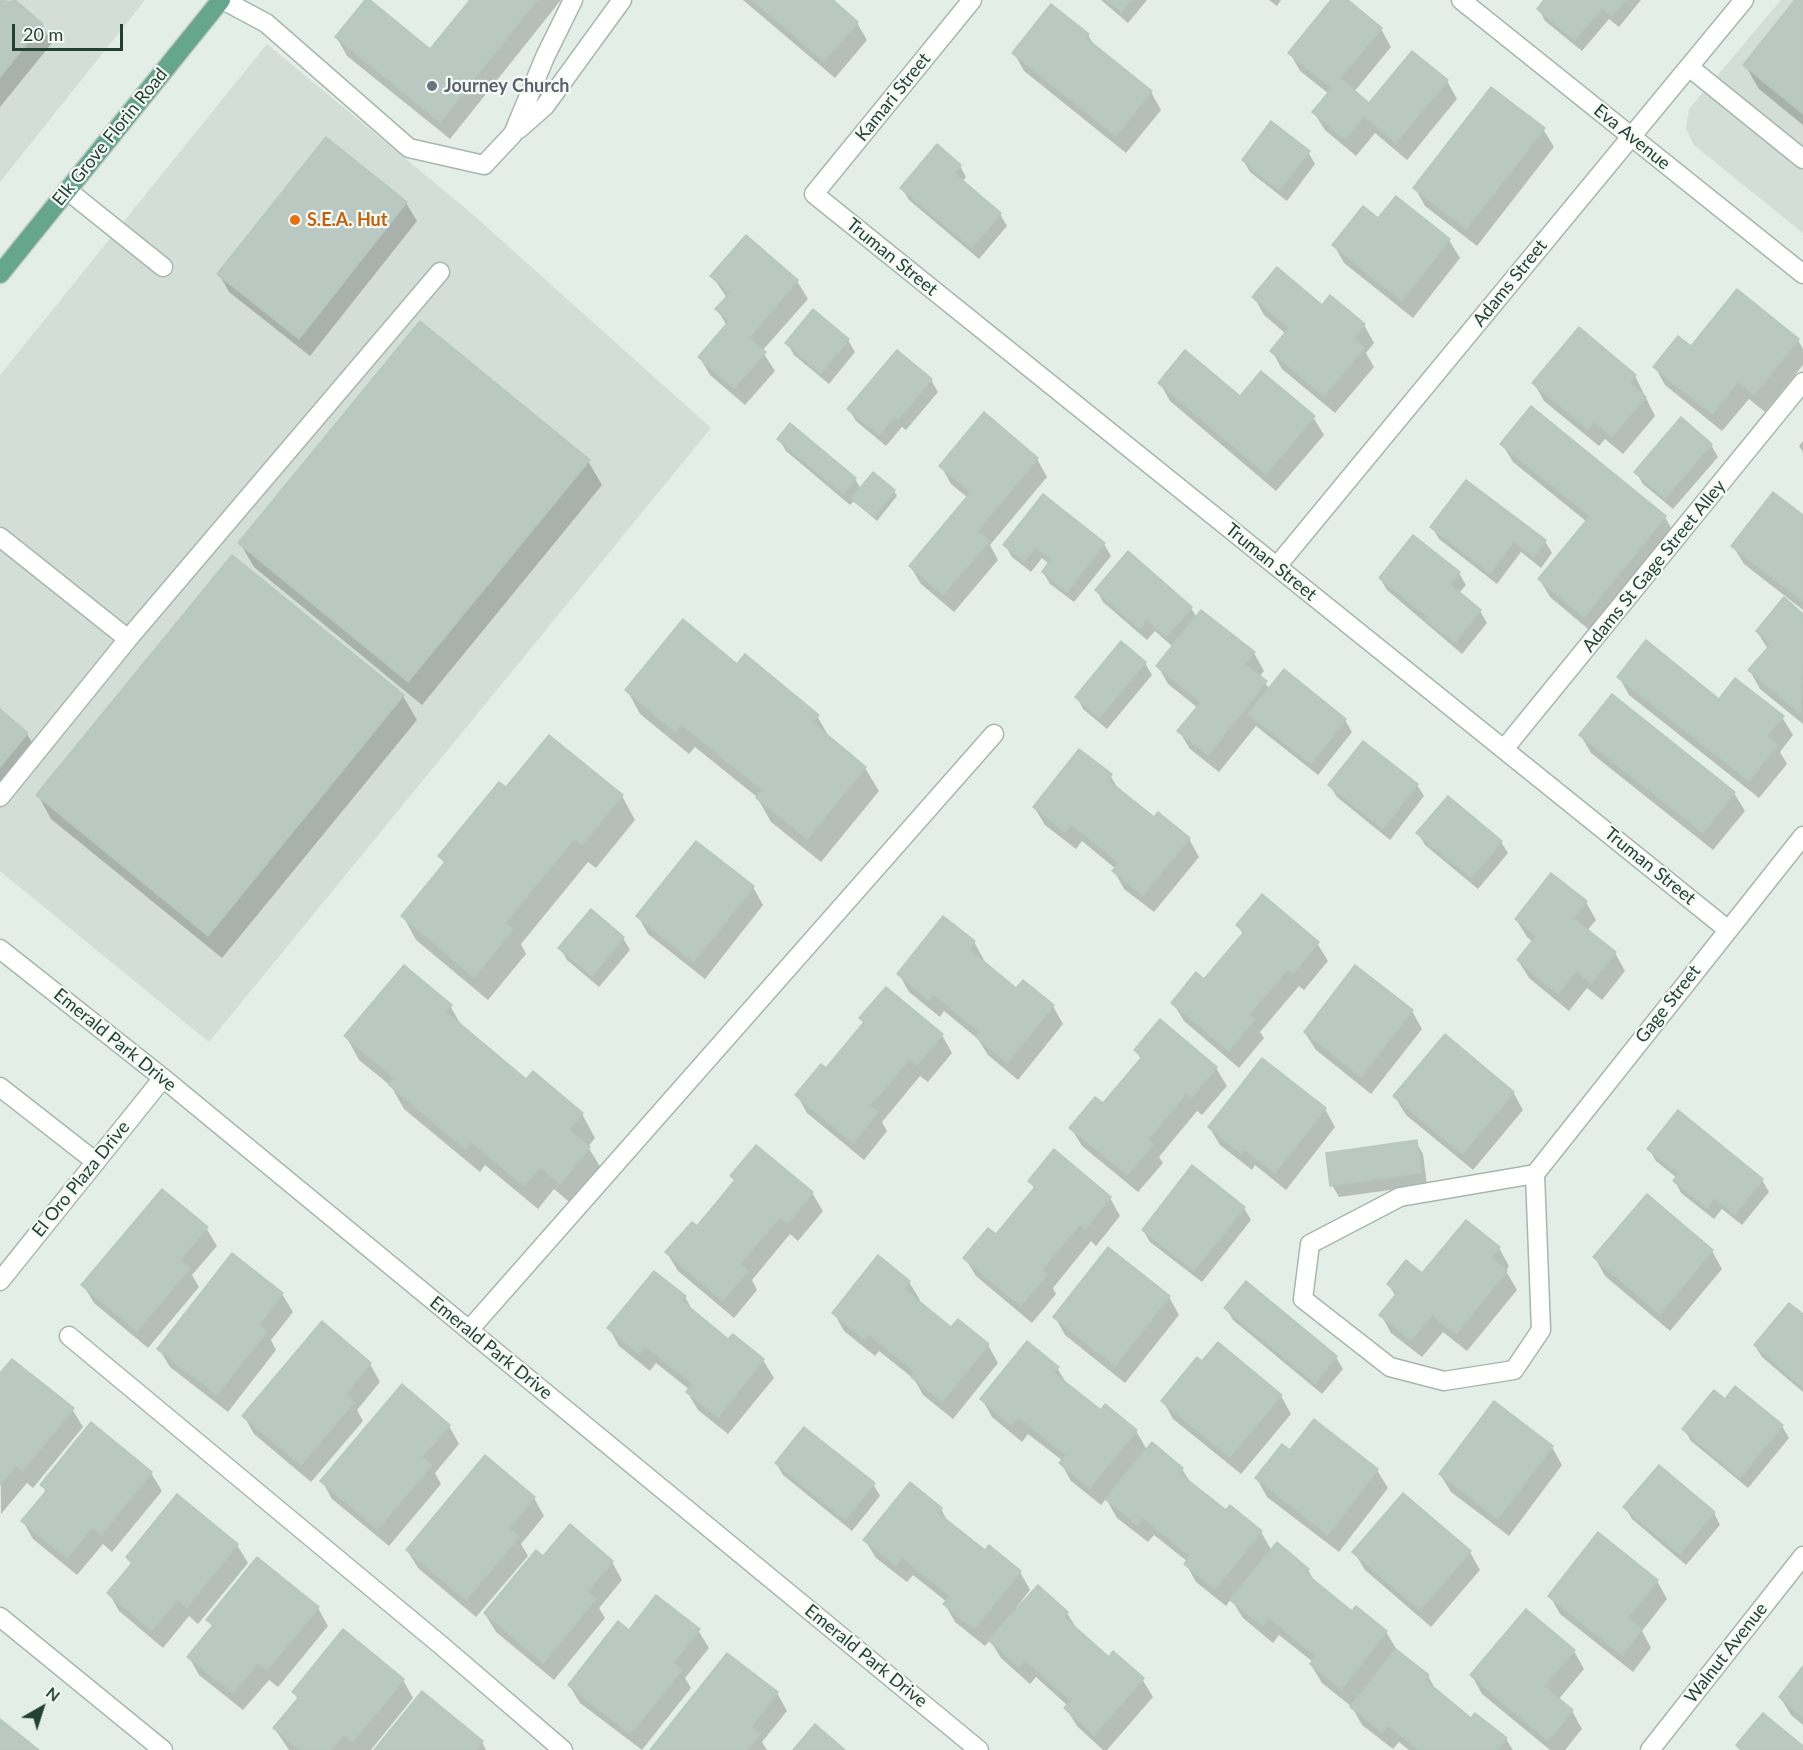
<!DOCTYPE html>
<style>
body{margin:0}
#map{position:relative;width:1803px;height:1750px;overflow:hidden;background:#e4eee8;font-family:Lato,sans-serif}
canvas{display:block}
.north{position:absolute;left:12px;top:1678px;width:60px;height:60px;-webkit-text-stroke:4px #f5faf7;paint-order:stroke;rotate:39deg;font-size:16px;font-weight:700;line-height:24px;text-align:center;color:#224135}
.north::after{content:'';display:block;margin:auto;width:21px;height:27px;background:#224135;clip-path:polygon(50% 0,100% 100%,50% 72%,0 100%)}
.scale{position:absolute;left:12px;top:24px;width:111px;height:27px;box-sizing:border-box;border:3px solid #224135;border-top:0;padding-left:8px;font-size:18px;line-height:21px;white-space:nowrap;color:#224135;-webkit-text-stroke:4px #f5faf7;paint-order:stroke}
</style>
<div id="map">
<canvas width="1803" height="1750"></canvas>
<div class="north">N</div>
<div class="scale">20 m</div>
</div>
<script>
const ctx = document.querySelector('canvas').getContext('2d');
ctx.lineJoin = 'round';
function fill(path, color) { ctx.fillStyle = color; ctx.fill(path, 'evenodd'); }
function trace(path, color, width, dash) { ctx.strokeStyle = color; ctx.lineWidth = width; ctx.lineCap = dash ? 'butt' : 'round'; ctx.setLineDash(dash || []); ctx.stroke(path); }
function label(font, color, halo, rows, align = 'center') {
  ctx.font = font + ' Lato,sans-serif'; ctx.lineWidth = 4.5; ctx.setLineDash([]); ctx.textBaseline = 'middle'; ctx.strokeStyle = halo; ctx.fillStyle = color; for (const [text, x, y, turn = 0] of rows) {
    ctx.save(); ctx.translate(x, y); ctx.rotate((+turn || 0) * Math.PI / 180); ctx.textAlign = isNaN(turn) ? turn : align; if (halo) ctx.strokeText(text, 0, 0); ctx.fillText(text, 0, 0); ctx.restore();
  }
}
const built = new Path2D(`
 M0 0H145L0 182Z
 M1781 0H1803V233L1694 145 1686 129 1689 109Z
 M267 44 470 212 711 428 209 1042 0 871V375Z`);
const shadow = new Path2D(`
 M0 0 11 5 13 0 42 25 52 43 0 107Z
 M367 0 430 51 472 0H561L450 139 347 56 337 38Z
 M743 0H831L857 23 867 40 835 78Z
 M1101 0H1147L1128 23Z
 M1269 0H1281L1277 6Z
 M1333 0H1345L1381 29 1391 47 1354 92 1370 105 1447 81 1457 99 1407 160 1375 133 1356 156 1325 130 1314 113 1329 94 1300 71 1290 53Z
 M1546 0H1641L1619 27 1609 19 1582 51 1545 21 1539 9Z
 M1797 0H1803V125L1759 89 1745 65Z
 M1051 6 1088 35 1095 47 1151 92 1161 110 1126 153 1024 71 1014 53Z
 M1543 129 1554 147 1477 246 1425 206 1415 188Z
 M1308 152 1315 164 1287 201 1250 172 1243 160Z
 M960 166 966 177 962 182 1000 214 1007 226 979 259 909 200 902 188Z
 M1396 198 1449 240 1460 258 1413 318 1344 263 1334 245 1378 221Z
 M406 203 417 221 310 356 229 292 219 274Z
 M746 237 797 281 808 299 762 351 775 371 745 405 710 375 700 358 727 326 717 309 727 298 712 276Z
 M1254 297 1322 307 1364 325 1374 343 1366 353 1374 367 1335 413 1282 369 1272 351 1286 334 1264 315Z
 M813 311 848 340 855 352 829 384 794 355 787 343Z
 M1798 340 1803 349V365L1765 412 1749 399 1722 431 1665 385 1655 367Z
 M1635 376 1655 416 1623 454 1605 439 1599 446 1544 401 1534 383Z
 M931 380 938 392 906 430 902 427 886 446 856 421 849 409Z
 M1160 383 1313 417 1324 435 1276 491 1170 401Z
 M1681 419 1711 445 1718 457 1673 509 1643 484 1636 472Z
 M791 426 855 479 861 489 894 491 897 496 877 521 854 501 850 505 786 451 779 439Z
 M1803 441V452L1799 446Z
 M1502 444 1665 517 1675 535 1594 634 1550 597 1540 580 1587 522 1513 462Z
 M1037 459 1047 477 990 545 998 560 954 612 921 584 910 566 968 498 951 484 941 466Z
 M588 461 602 485 422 705 254 567 240 543Z
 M1466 482 1545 541 1552 553 1541 568 1521 552 1497 584 1439 539 1432 527Z
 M1803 517V610L1744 564 1733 546Z
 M1104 544 1111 556 1074 602 1050 584 1043 572 1049 564 1042 558 1031 572 1012 557 1005 545Z
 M232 557 403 696 417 720 222 958 51 819 38 795Z
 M1459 573 1466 585 1459 593 1480 611 1487 623 1462 654 1387 590 1380 578Z
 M1097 590 1191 608 1197 618 1254 653 1264 671 1259 677 1270 689 1345 720 1352 732 1318 775 1256 726 1219 772 1190 749 1179 731 1198 708 1168 684 1158 666 1173 647 1155 631 1147 640 1103 602Z
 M1784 600 1803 615V724L1760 689 1750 671 1768 649 1757 632Z
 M1145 663 1152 675 1107 729 1083 709 1077 697Z
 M738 666 817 716 831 740 865 768 879 791 821 862 771 822 757 797 695 747 689 754 640 714 627 690Z
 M1619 677 1782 717 1793 735 1780 752 1787 764 1759 798 1629 695Z
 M1612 696 1734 793 1745 811 1713 850 1591 753 1581 736Z
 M0 711 27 734 41 757 0 807Z
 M1110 775 1120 792 1154 819 1189 839 1199 857 1154 912 1124 889 1114 871 1116 869 1082 841 1076 849 1045 825 1034 807Z
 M1417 785 1424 796 1390 840 1337 797 1330 786Z
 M506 790 622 796 635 820 596 868 588 862 521 944 526 954 488 1000 416 940 403 916 445 865 440 856Z
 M1418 833 1501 842 1508 853 1478 889 1425 845Z
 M753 887 763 905 705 979 648 934 638 916Z
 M1586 902 1596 920 1587 931 1615 953 1625 971 1602 1000 1587 988 1569 1011 1529 978 1518 960 1533 942 1527 937 1516 919Z
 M1238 925 1317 943 1328 961 1304 990 1299 986 1260 1032 1264 1038 1239 1068 1184 1021 1173 1003 1204 981 1243 935Z
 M623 938 630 950 599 987 567 960 560 948Z
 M974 942 984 960 983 962 1017 990 1053 1006 1063 1024 1018 1080 988 1055 978 1039 944 1011 940 1017 909 992 899 974Z
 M450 1006 463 1028 526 1081 582 1114 595 1138 588 1147 603 1171 574 1206 554 1189 538 1209 485 1165 480 1172 404 1109 391 1086 359 1060 346 1036Z
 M1412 1011 1422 1029 1371 1094 1316 1050 1305 1033Z
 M861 1018 942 1035 952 1053 928 1082 920 1076 882 1122 887 1131 864 1160 807 1113 797 1095 826 1070 864 1024Z
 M1136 1050 1216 1068 1227 1086 1202 1115 1197 1111 1159 1157 1163 1163 1138 1192 1082 1146 1071 1128 1103 1105 1141 1060Z
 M1513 1092 1523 1110 1473 1170 1406 1115 1395 1097Z
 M1325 1109 1335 1127 1286 1190 1255 1165 1252 1170 1220 1145 1209 1127Z
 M1678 1112 1762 1180 1769 1192 1742 1225 1722 1209 1714 1219 1681 1193 1675 1181 1677 1178 1656 1161 1649 1149Z
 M1416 1142 1423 1154 1427 1185 1339 1197 1332 1185Z
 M757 1147 812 1193 823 1211 798 1241 790 1234 752 1280 757 1290 734 1318 678 1271 667 1253 697 1228 735 1182 732 1176Z
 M1030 1181 1110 1198 1120 1216 1096 1246 1091 1241 1053 1288 1056 1294 1032 1323 976 1276 965 1258 997 1236 1035 1190Z
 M1647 1196 1712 1251 1722 1269 1670 1331 1605 1276 1595 1258Z
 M1244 1208 1251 1220 1202 1282 1150 1242 1143 1230Z
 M206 1228 217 1246 192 1275 199 1287 148 1348 94 1303 83 1285Z
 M1499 1248 1509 1266 1506 1271 1517 1290 1467 1351 1443 1332 1422 1357 1391 1333 1381 1315 1396 1297 1388 1284Z
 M879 1257 909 1282 920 1300 918 1302 952 1329 988 1345 998 1363 953 1419 923 1395 914 1379 879 1351 875 1356 844 1331 834 1313Z
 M282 1294 293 1312 271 1340 276 1350 228 1412 170 1367 159 1349Z
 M685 1297 694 1313 728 1341 763 1360 774 1378 728 1434 698 1410 688 1393 690 1390 656 1363 650 1371 619 1346 609 1328Z
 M1169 1297 1179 1315 1125 1383 1065 1335 1055 1317Z
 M1226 1308 1336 1357 1343 1369 1322 1394 1233 1320Z
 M1803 1316V1392L1762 1357 1755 1346Z
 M1203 1363 1281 1396 1291 1414 1241 1474 1173 1419 1163 1401Z
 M370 1364 380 1382 357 1410 363 1421 311 1482 254 1434 244 1416Z
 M1057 1368 1067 1384 1101 1412 1136 1431 1147 1450 1182 1469 1192 1485 1226 1513 1261 1532 1272 1551 1308 1570 1316 1584 1352 1613 1356 1608 1386 1632 1397 1650 1428 1676 1437 1692 1471 1720 1506 1739 1513 1750H1409L1399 1742 1393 1749 1362 1725 1352 1707 1322 1683 1311 1665 1313 1662 1279 1635 1273 1643 1243 1618 1231 1599 1226 1606 1196 1582 1186 1564 1188 1562 1154 1535 1148 1542 1117 1518 1106 1499 1101 1505 1071 1481 1061 1463 1063 1461 1028 1434 1022 1442 992 1417 982 1399Z
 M0 1376 72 1409 83 1427 33 1488 27 1483 1 1514Z
 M1735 1388 1782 1426 1789 1438 1748 1488 1691 1441 1684 1429 1725 1401Z
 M1314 1421 1377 1470 1388 1488 1339 1552 1267 1497 1257 1479 1290 1452Z
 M91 1424 151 1473 162 1491 112 1552 103 1544 77 1575 33 1539 23 1521 46 1492 42 1485Z
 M449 1426 459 1444 435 1473 441 1484 389 1546 332 1499 322 1481Z
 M1552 1447 1562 1465 1509 1536 1451 1492 1440 1474Z
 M485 1457 534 1498 544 1516 521 1544 528 1556 476 1617 418 1568 407 1550Z
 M776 1463 873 1484 880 1496 852 1531 783 1475Z
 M177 1497 237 1545 248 1563 198 1624 189 1616 163 1648 119 1611 109 1593 132 1564 128 1557Z
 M1625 1507 1714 1513 1720 1525 1686 1565 1632 1519Z
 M941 1509 949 1524 985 1553 1020 1572 1030 1590 1016 1608 1018 1610 1067 1613 1078 1631 1109 1659 1142 1679 1153 1697 1107 1750H1103L1077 1726 1066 1708 1068 1706 1036 1677 1030 1684 1001 1658 990 1640 985 1646 955 1622 945 1604 947 1602 913 1575 907 1582 876 1558 865 1540Z
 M1354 1552H1470L1480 1570 1431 1627 1365 1570Z
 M543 1558 612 1562 622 1580 599 1608 605 1618 554 1680 496 1632 485 1614Z
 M1657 1581 1667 1599 1642 1631 1651 1648 1633 1672 1560 1614 1550 1596Z
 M318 1608 328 1626 278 1687 269 1680 243 1710 199 1675 189 1657 213 1628 208 1620Z
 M698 1630 709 1648 685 1678 691 1688 642 1750 580 1703 569 1685Z
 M343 1631 403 1680 413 1698 371 1750H289L275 1729 298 1700 294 1692Z
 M1574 1651 1584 1669 1558 1700 1572 1711 1582 1729 1565 1750H1550L1482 1694 1472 1676Z
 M1803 1669V1725L1791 1715 1780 1697Z
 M777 1693 787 1711 762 1742 767 1750H652Z
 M482 1742 486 1750H376Z`);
const building = new Path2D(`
 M0 0 10 2 15 0 43 24 0 77Z
 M365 0H370L430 49 470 0H537L440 122 335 37Z
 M752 0H833L858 22 824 61Z
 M1107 0H1131L1121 12Z
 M1331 0H1348L1382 28 1340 78 1369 103 1412 51 1448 80 1396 143 1364 116 1345 139 1312 112 1332 88 1288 53Z
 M1544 0H1625L1612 16 1602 8 1575 40 1537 9Z
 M1795 0H1803V114L1743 65Z
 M1051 4 1089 34 1086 38 1152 91 1116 136 1012 53Z
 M1491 87 1545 128 1466 229 1413 188Z
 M1271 121 1310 151 1279 190 1242 160Z
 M326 137 407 202 299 339 217 274Z
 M937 144 961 165 954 173 1001 213 972 248 900 188Z
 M1396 196 1450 239 1402 301 1332 245 1363 206 1378 218Z
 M746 235 798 280 749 338 766 352 734 388 698 357 729 321 715 309 730 293 710 276Z
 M1277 267 1322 305 1330 295 1365 324 1353 339 1364 348 1324 396 1270 351 1289 328 1252 297Z
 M1737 289 1799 339 1754 395 1738 382 1712 414 1653 367 1678 336 1691 346Z
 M813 309 849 339 821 373 785 343Z
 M420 321 590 460 408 682 238 543Z
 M1579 327 1636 375 1630 383 1646 397 1612 437 1594 422 1588 429 1532 383Z
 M897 350 932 379 898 420 894 416 879 435 847 409Z
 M1185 350 1240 396 1261 371 1315 416 1266 474 1158 383Z
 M1531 406 1666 516 1584 617 1538 579 1590 516 1500 444Z
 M984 412 1038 458 977 531 989 541 943 595 909 566 971 492 939 466Z
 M1681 417 1712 444 1665 498 1634 472Z
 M790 423 856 478 843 494 777 439Z
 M873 472 895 490 874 517 851 499Z
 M1466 480 1546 540 1534 557 1514 541 1490 573 1430 527Z
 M1773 492 1803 515V601L1731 546Z
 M1043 494 1105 543 1067 592 1042 572 1051 559 1035 547 1024 561 1003 545Z
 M1413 535 1460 572 1450 584 1481 610 1455 643 1426 620 1429 618 1379 578Z
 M1128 551 1192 607 1166 637 1147 620 1140 629 1095 590Z
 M232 555 404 695 208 936 36 795Z
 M1784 597 1803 614 1801 714 1748 670 1771 644 1756 631Z
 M1201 610 1255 652 1245 664 1267 681 1208 755 1177 731 1201 702 1156 666Z
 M683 619 737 664 745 654 819 715 812 722 866 767 807 839 756 798 762 790 681 724 675 732 625 690Z
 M1646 640 1719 699 1735 678 1784 716 1767 736 1777 745 1749 781 1617 677Z
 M1121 641 1146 662 1099 718 1075 697Z
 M1284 669 1346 719 1311 764 1248 714Z
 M1612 694 1735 792 1703 833 1579 735Z
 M0 709 28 733 0 767Z
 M549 735 623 795 582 845 574 839 505 923 513 929 474 977 401 916 445 862 438 856 499 782 506 787Z
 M1363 741 1418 784 1383 829 1328 785Z
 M1079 749 1112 774 1108 780 1154 817 1158 812 1190 838 1143 895 1112 871 1119 863 1071 824 1065 832 1033 807Z
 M1448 796 1502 841 1471 878 1416 833Z
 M696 841 754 886 694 962 636 916Z
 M1551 873 1587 901 1573 918 1616 952 1591 983 1576 971 1558 994 1517 960 1536 936 1515 919Z
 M1262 894 1319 942 1293 973 1288 969 1249 1015 1255 1019 1229 1051 1171 1003 1196 972 1204 979 1244 932 1236 925Z
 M591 909 624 937 592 976 558 948Z
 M943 916 975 941 969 949 1016 988 1023 980 1054 1005 1007 1063 976 1037 980 1032 933 994 929 1000 897 974Z
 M404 965 452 1005 446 1012 526 1079 533 1071 583 1113 569 1130 590 1147 560 1184 540 1167 524 1186 471 1142 465 1149 389 1085 394 1078 344 1036Z
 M1355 965 1413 1010 1361 1077 1304 1032Z
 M886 987 943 1034 917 1065 909 1059 870 1106 878 1112 853 1143 795 1095 821 1064 826 1068 864 1022 859 1018Z
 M1160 1019 1217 1067 1191 1098 1186 1094 1148 1140 1153 1144 1128 1175 1069 1128 1095 1097 1103 1103 1142 1057 1134 1050Z
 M1445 1034 1514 1092 1462 1154 1393 1096Z
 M1262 1058 1326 1108 1275 1173 1244 1149 1241 1153 1208 1127Z
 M1678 1110 1763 1179 1735 1215 1715 1198 1707 1208 1673 1181 1679 1173 1647 1149Z
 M1417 1140 1421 1173 1330 1186 1326 1153Z
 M756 1145 813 1192 788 1224 780 1217 740 1264 748 1271 723 1301 665 1252 692 1222 697 1226 735 1180 730 1176Z
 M1054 1149 1111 1197 1085 1229 1080 1224 1042 1270 1047 1275 1021 1306 963 1258 988 1228 996 1234 1035 1187 1028 1181Z
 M1192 1165 1245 1207 1194 1271 1142 1230Z
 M162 1189 208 1227 180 1260 190 1268 137 1331 81 1285Z
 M1647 1194 1713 1250 1660 1314 1593 1257Z
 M1466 1220 1500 1247 1492 1258 1507 1271 1456 1334 1432 1315 1411 1340 1379 1315 1397 1293 1387 1284 1406 1260 1422 1273Z
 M1108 1247 1170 1296 1115 1366 1053 1317Z
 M232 1253 283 1293 259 1325 267 1331 217 1395 157 1349Z
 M878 1255 910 1281 904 1289 951 1327 958 1319 989 1344 942 1402 911 1377 915 1372 868 1334 864 1339 832 1313Z
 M654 1271 686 1296 682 1301 728 1339 733 1334 764 1359 718 1417 686 1392 693 1384 645 1346 639 1354 607 1328Z
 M1246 1281 1337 1356 1315 1383 1224 1308Z
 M1789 1303 1803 1314V1388L1754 1345Z
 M322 1321 371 1363 345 1395 354 1402 301 1465 242 1416Z
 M1027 1341 1059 1367 1054 1373 1101 1410 1105 1404 1137 1430 1090 1488 1059 1463 1066 1455 1018 1417 1011 1425 980 1399Z
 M1218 1342 1282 1395 1230 1457 1161 1401 1197 1357 1202 1361Z
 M12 1359 74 1408 22 1471 16 1466 0 1485V1373Z
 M402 1384 450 1425 422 1457 432 1465 378 1529 320 1481Z
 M1735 1386 1783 1425 1740 1478 1682 1429 1714 1390 1725 1399Z
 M1494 1401 1553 1446 1498 1519 1439 1474Z
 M1314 1419 1378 1469 1328 1535 1255 1478 1282 1444 1290 1450Z
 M91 1422 152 1472 101 1535 92 1527 67 1558 21 1521 47 1490 40 1485Z
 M804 1427 875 1483 845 1520 775 1463Z
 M1152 1442 1183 1468 1179 1473 1226 1510 1230 1505 1262 1531 1215 1589 1184 1564 1190 1556 1143 1518 1137 1525 1105 1499Z
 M485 1455 535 1497 509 1528 519 1537 466 1600 406 1550Z
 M1659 1465 1715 1512 1679 1554 1623 1507Z
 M910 1482 942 1508 938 1513 985 1550 989 1545 1021 1571 974 1629 943 1604 950 1596 902 1558 896 1565 863 1540Z
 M1403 1493 1471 1551 1420 1610 1352 1552Z
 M177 1494 238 1544 187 1607 178 1599 152 1631 107 1593 132 1563 126 1557Z
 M570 1524 613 1561 587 1592 596 1599 543 1663 484 1613 536 1550 543 1556Z
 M1598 1532 1658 1580 1628 1618 1642 1629 1622 1655 1548 1596Z
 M1277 1542 1309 1569 1305 1573 1352 1611 1356 1606 1387 1631 1341 1690 1310 1664 1316 1656 1269 1618 1262 1626 1230 1600Z
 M257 1557 319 1607 267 1670 258 1663 233 1693 187 1657 213 1625 206 1620Z
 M1038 1585 1068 1612 1064 1617 1109 1657 1113 1651 1144 1678 1094 1735 1064 1708 1071 1701 1025 1660 1019 1667 988 1640Z
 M656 1595 700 1629 673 1663 682 1670 630 1734 568 1685 618 1621 629 1630Z
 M1526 1609 1575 1650 1544 1686 1573 1710 1548 1741 1470 1675Z
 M343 1629 404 1679 353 1742 344 1734 331 1750H300L273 1728 299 1697 292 1692Z
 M1396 1649 1429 1675 1425 1680 1471 1718 1475 1713 1507 1738 1497 1750H1419L1388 1725 1382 1732 1350 1707Z
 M727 1653 778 1692 751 1727 760 1734 747 1750H650Z
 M1803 1666V1717L1779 1697Z
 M422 1691 483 1741 476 1750H374Z
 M1763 1713 1803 1746V1750H1741L1736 1745Z
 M0 1719 39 1750H0Z
 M815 1724 845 1750H793Z`);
const minor = new Path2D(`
 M223 0 266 23 409 148 484 165 513 134 545 57 573 0
 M972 0 814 194 1727 929
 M1461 0 1803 274
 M1689 67 1803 159
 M519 129 545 106 622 0
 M67 190 163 267
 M0 537 128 639
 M1277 566 1744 0
 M1504 749 1803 382
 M0 797 128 639 440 272
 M0 949 163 1078 979 1750
 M0 1087 96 1162
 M1535 1174 1541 1330 1514 1370 1444 1381 1390 1367 1303 1299 1310 1244 1400 1197Z
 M1535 1174 1803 836
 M0 1281 163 1078
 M469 1330 994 734
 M69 1336 442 1646 563 1750
 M0 1617 163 1750
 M1650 1750 1803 1556`);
const major = new Path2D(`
 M0 274 221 0`);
const markers = [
 [432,86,6,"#6b7280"],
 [295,220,6,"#e8710a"]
];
const worshipNames = [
 ["Journey Church",444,86]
];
const streetNames = [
 ["Kamari Street",893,97,-51],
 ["Elk Grove Florin Road",110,137,-51],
 ["Eva Avenue",1632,137,39],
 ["Truman Street",892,257,39],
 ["Adams Street",1510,283,-51],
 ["Truman Street",1271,562,39],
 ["Adams St Gage Street Alley",1654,566,-51],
 ["Truman Street",1650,866,39],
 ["Gage Street",1668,1004,-52],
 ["Emerald Park Drive",115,1040,39],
 ["El Oro Plaza Drive",81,1179,-51],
 ["Emerald Park Drive",491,1348,39],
 ["Walnut Avenue",1726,1653,-52],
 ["Emerald Park Drive",866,1656,39]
];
const foodNames = [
 ["S.E.A. Hut",307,220]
];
fill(built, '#d2ded7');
fill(shadow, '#0003');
fill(building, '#b9c9c1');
trace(building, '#b6c8be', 1.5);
trace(minor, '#a6b7af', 21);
trace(major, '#c1cac6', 21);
trace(minor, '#fff', 18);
trace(major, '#66a68e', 18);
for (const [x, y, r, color] of markers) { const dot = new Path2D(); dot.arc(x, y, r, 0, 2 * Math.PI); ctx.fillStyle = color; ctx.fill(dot); trace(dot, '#f5faf7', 2); }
label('bold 18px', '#5b616d', '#f5faf7', worshipNames, 'left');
label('18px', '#224135', '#f5faf7', streetNames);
label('bold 18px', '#c56008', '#f5faf7', foodNames, 'left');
</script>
